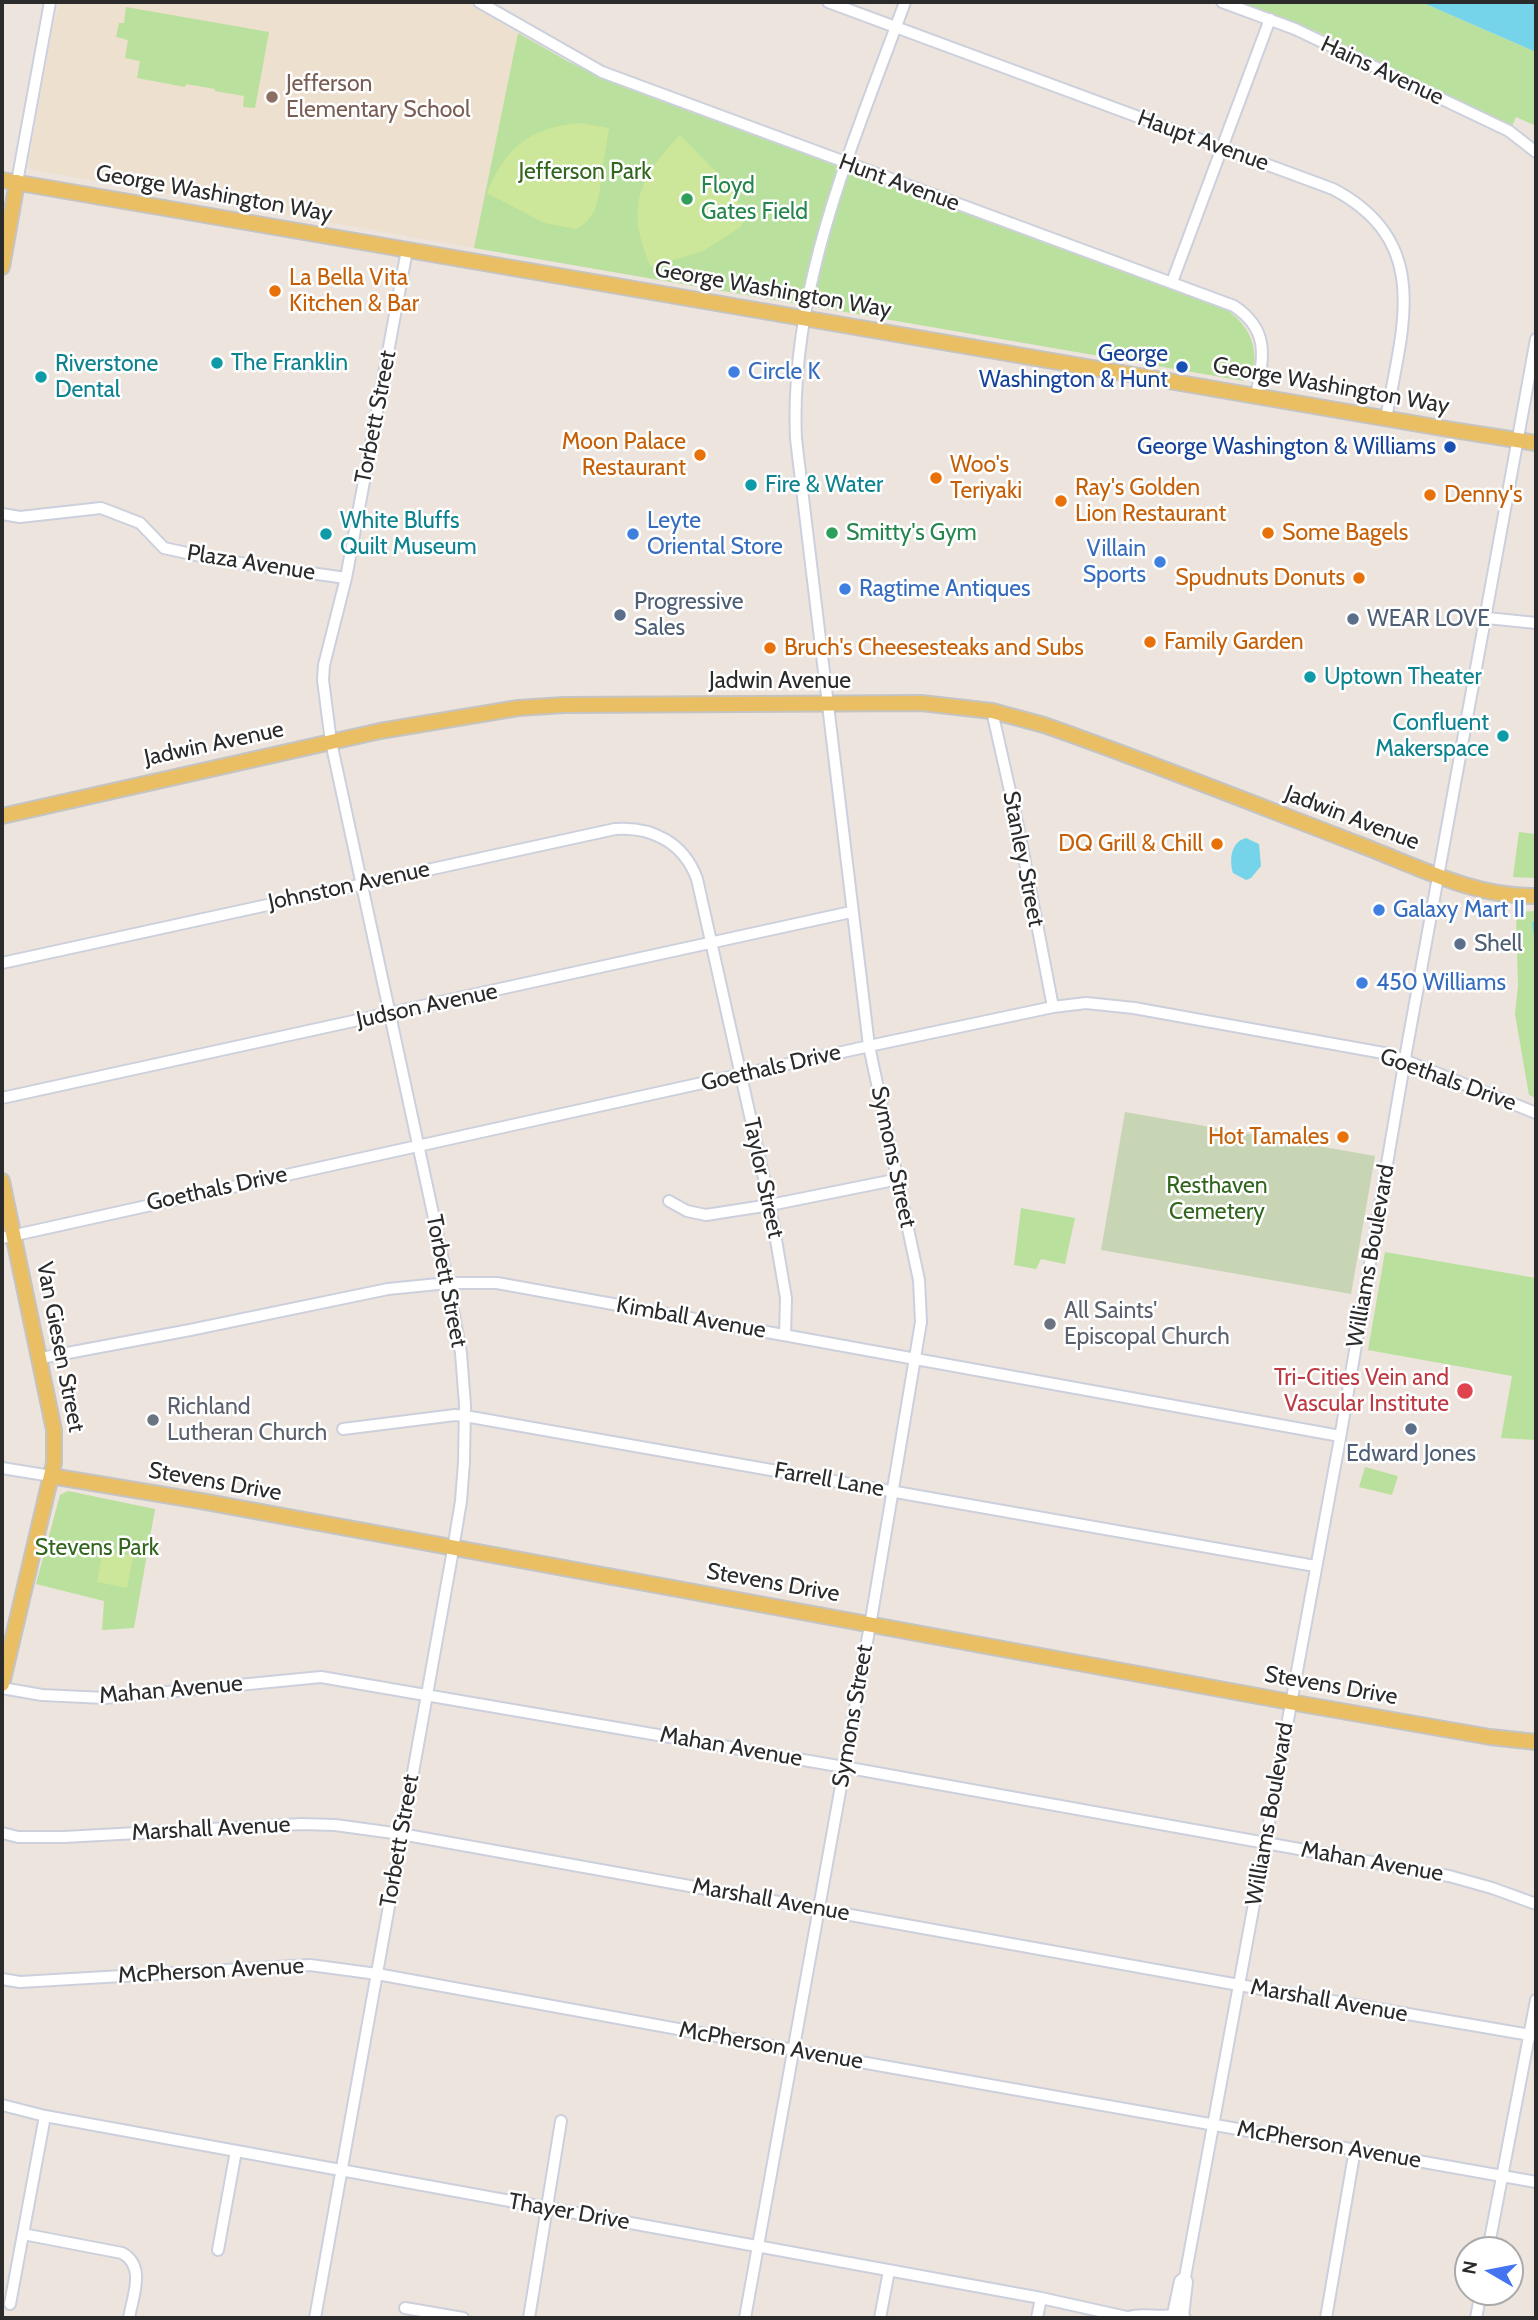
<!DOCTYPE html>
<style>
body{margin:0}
#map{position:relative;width:1538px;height:2320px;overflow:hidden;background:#ece4dd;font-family:Cabin,sans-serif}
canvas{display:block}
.frame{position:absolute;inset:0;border:4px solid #2b2b2b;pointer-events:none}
.north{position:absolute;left:1454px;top:2236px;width:70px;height:70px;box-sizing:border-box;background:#fff;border:2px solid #aaa;border-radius:50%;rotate:280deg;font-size:19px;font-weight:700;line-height:28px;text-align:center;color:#2b2b2b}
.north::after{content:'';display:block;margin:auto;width:24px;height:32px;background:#4574f1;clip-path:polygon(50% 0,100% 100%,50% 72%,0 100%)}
</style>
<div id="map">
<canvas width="1538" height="2320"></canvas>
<div class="frame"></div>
<div class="north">N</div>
</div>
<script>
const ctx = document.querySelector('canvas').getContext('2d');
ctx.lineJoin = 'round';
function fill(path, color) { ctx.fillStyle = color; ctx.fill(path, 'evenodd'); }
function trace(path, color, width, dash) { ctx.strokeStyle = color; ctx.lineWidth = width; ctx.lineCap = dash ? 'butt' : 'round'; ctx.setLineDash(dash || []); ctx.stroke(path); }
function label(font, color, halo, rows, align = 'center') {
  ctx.font = font + ' Cabin,sans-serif'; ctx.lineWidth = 5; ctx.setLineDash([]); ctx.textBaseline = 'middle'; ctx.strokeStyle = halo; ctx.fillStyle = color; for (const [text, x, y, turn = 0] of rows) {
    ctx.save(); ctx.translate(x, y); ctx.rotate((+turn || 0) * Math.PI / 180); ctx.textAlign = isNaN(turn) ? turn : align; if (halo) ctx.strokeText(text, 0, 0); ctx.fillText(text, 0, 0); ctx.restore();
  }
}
const education = new Path2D(`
 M60 2H467L518 33 474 248 33 170 29 167V161L52 32Z`);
const green = new Path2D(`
 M1240 2H1421L1536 52V126L1516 117 1512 126 1320 33Z
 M126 7 269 32 255 108 243 107 244 96 215 91V89L186 84 185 87 137 78 140 61 125 58 128 40 116 37 119 23H124Z
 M518 33 569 62 623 87 1229 311C1251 329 1258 347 1253 375L1244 381 474 248Z
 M1519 832 1536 834V878L1513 877Z
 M1536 911V1098L1529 1095 1515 1014 1518 986 1516 912Z
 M1021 1208 1075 1218 1065 1264 1041 1259 1036 1269 1014 1265Z
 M1385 1252 1536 1278V1440L1501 1438 1512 1376 1368 1350Z
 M1365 1467 1398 1476 1392 1495 1359 1487Z
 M68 1491 155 1509 134 1628 102 1630 104 1601 36 1584 60 1495Z`);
const cemetery = new Path2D(`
 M1125 1112 1375 1156 1351 1294 1101 1250Z`);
const pitch = new Path2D(`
 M580 123 609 128C607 142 604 157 602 171 599 195 600 215 577 229L544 223 487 193C505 147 531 127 580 123Z
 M680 135 725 181 745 215 741 227 703 251 651 267C625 208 638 179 680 135Z
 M103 1551 133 1556 127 1588 97 1582Z`);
const water = new Path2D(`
 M1421 2H1536V52Z
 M1246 838 1259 844 1261 866 1251 878 1246 880 1233 873C1229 859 1231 842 1246 838Z`);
const stream = new Path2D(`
 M1534 923 1536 939`);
const minor = new Path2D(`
 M479 2 602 72 1234 306C1271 331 1263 358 1256 396
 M828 2 1333 189C1434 242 1402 328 1386 419
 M1222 2 1295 29 1509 131 1536 152
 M17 182 50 2
 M1172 282 1270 19
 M2 514 20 517 101 508 140 523 164 548 219 560 346 578
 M1487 618 1536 623
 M992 711 1019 831 1053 1007
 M2 963 615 829C652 826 684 843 697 879L770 1205 786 1298 785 1335
 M2 1098 851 912
 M669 1201 687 1211 706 1215 770 1205 899 1179
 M2 1238 883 1043 1053 1007 1086 1003 1134 1008 1389 1054 1536 1113
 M41 1358 190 1330 388 1289 448 1283H497L1340 1436
 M343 1429 455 1415 465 1416 1315 1566
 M2 1468 51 1476
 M2 1688 42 1695 105 1698 321 1677 844 1767 1449 1876 1492 1888 1536 1904
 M2 1833 18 1837H64L302 1824 335 1825 401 1834 1239 1985 1536 2036
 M2 1979 20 1982 310 1965 377 1974 793 2050 1536 2182
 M2 2105 45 2116 1041 2298 1131 2318
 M23 2234 122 2253C146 2266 133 2295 129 2318
 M218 2250 236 2151
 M1488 2250 1536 2000
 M10 2304 45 2116
 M405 2308 463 2318
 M1173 2314 1180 2281 1185 2277
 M1183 2316 1187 2282 1185 2277 1339 1444 1407 1047 1536 339
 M1129 2317C1144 2312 1160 2319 1176 2314L1185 2318
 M315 2318 451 1561 461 1501 464 1462 465 1405 461 1353 448 1283 331 742 323 680 324 665 346 578 407 250
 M529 2318 561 2121
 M745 2318 872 1614 921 1322 919 1280 869 1046 796 439C789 287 854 142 905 2
 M880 2318 889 2271
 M1037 2318 1041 2298
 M1326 2318 1355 2149
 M1476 2318 1481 2292`);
const major = new Path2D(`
 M2 180 1453 430 1536 443
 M2 267 17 182
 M2 816 380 731 518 708 564 705 921 703 992 711 1044 725C1150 762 1254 804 1358 844 1414 865 1475 898 1536 896
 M2 1181 54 1430V1463L2 1684
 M51 1476 201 1501 1290 1702 1490 1737 1536 1742`);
const markers = [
 [272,97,7,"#8d6e63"],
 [687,199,7,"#2e9e5b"],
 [275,291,7,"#e8710a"],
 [217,363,7,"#0f9aa8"],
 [1182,367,7,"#1a4fb4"],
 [734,372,7,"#3f7fe0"],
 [41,377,7,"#0f9aa8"],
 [1450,447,7,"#1a4fb4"],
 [700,455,7,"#e8710a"],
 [936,478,7,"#e8710a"],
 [751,485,7,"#0f9aa8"],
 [1430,495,7,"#e8710a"],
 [1061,501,7,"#e8710a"],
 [832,533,7,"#2e9e5b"],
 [1268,533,7,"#e8710a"],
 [326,534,7,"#0f9aa8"],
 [633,534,7,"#3f7fe0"],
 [1160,562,7,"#3f7fe0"],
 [1359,578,7,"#e8710a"],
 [845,589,7,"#3f7fe0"],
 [620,615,7,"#5c6f8a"],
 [1353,619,7,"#5c6f8a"],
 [1150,642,7,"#e8710a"],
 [770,648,7,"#e8710a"],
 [1310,677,7,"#0f9aa8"],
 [1503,736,7,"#0f9aa8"],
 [1217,844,7,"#e8710a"],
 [1379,910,7,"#3f7fe0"],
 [1460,944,7,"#5c6f8a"],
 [1362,983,7,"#3f7fe0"],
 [1343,1137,7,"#e8710a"],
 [1050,1324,7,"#6b7280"],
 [1465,1391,9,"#e0444e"],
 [153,1420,7,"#6b7280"],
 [1411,1429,7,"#5c6f8a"]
];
const streetNames = [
 ["Hains Avenue",1382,71,25],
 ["Haupt Avenue",1203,141,20],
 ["Hunt Avenue",899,183,20],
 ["George Washington Way",214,194,10],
 ["George Washington Way",773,290,10],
 ["George Washington Way",1331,386,10],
 ["Torbett Street",376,417,-79],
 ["Plaza Avenue",251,563,9],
 ["Jadwin Avenue",780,681],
 ["Jadwin Avenue",214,744,-12],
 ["Jadwin Avenue",1352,818,21],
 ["Stanley Street",1023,859,79],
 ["Johnston Avenue",349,886,-12],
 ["Judson Avenue",427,1006,-12],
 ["Goethals Drive",771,1068,-13],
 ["Goethals Drive",1448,1080,20],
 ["Symons Street",893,1157,78],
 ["Taylor Street",763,1178,78],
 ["Goethals Drive",217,1189,-12],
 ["Williams Boulevard",1371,1256,-80],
 ["Torbett Street",446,1281,79],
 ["Kimball Avenue",691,1318,10],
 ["Van Giesen Street",60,1347,79],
 ["Farrell Lane",829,1480,10],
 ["Stevens Drive",215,1482,10],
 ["Stevens Drive",773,1583,10],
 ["Stevens Drive",1331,1686,10],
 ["Mahan Avenue",171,1690,-5],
 ["Symons Street",853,1716,-80],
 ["Mahan Avenue",731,1747,10],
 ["Williams Boulevard",1270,1814,-80],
 ["Marshall Avenue",211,1829,-3],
 ["Torbett Street",400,1841,-80],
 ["Mahan Avenue",1372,1862,10],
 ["Marshall Avenue",771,1900,10],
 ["McPherson Avenue",211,1971,-3],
 ["Marshall Avenue",1329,2001,10],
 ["McPherson Avenue",771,2046,10],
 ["McPherson Avenue",1329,2145,10],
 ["Thayer Drive",569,2212,10]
];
const educationNames = [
 ["Jefferson",286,84],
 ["Elementary School",286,110]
];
const parkNames = [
 ["Jefferson Park",585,172],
 ["Resthaven",1217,1186],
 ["Cemetery",1217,1212],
 ["Stevens Park",97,1548]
];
const leisureNames = [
 ["Floyd",701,186],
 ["Gates Field",701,212],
 ["Smitty's Gym",846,533]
];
const foodNames = [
 ["La Bella Vita",289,278],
 ["Kitchen & Bar",289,304],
 ["Moon Palace",686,442,"right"],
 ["Restaurant",686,468,"right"],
 ["Woo's",950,465],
 ["Teriyaki",950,491],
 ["Ray's Golden",1075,488],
 ["Lion Restaurant",1075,514],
 ["Denny's",1444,495],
 ["Some Bagels",1282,533],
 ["Spudnuts Donuts",1345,578,"right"],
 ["Family Garden",1164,642],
 ["Bruch's Cheesesteaks and Subs",784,648],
 ["DQ Grill & Chill",1203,844,"right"],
 ["Hot Tamales",1329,1137,"right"]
];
const transitNames = [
 ["George",1168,354],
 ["Washington & Hunt",1168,380],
 ["George Washington & Williams",1436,447]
];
const cultureNames = [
 ["The Franklin",231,363],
 ["Riverstone",55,364],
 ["Dental",55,390],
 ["Fire & Water",765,485],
 ["White Bluffs",340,521],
 ["Quilt Museum",340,547],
 ["Uptown Theater",1324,677],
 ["Confluent",1489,723,"right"],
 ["Makerspace",1489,749,"right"]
];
const shopNames = [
 ["Circle K",748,372],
 ["Leyte",647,521],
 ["Oriental Store",647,547],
 ["Villain",1146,549,"right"],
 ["Sports",1146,575,"right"],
 ["Ragtime Antiques",859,589],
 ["Galaxy Mart II",1393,910],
 ["450 Williams",1376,983]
];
const serviceNames = [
 ["Progressive",634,602],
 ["Sales",634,628],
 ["WEAR LOVE",1367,619],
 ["Shell",1474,944],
 ["Edward Jones",1411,1454,"center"]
];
const worshipNames = [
 ["All Saints'",1064,1311],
 ["Episcopal Church",1064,1337],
 ["Richland",167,1407],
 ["Lutheran Church",167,1433]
];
const healthNames = [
 ["Tri-Cities Vein and",1449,1378],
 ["Vascular Institute",1449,1404]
];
fill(education, '#ede0ce');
fill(green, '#b9e09c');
fill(cemetery, '#c7d5b5');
fill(pitch, '#cce799');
fill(water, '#75d4e9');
trace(stream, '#75d4e9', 3.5);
trace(minor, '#ccd0dc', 14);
trace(major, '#c4c4c4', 18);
trace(minor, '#fff', 10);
trace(major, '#eabf64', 14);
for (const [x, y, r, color] of markers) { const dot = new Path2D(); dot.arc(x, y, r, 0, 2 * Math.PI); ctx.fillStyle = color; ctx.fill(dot); trace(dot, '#fff', 2.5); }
label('23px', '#2b2b2b', '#fff', streetNames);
label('23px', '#785e54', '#fff', educationNames, 'left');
label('23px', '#32651e', '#fff', parkNames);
label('23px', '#27864d', '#fff', leisureNames, 'left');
label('23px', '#c56008', '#fff', foodNames, 'left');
label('23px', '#164399', '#fff', transitNames, 'right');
label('23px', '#0d838f', '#fff', cultureNames, 'left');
label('23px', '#366cbe', '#fff', shopNames, 'left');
label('23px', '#4e5e75', '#fff', serviceNames, 'left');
label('23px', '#5b616d', '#fff', worshipNames, 'left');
label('23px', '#be3a42', '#fff', healthNames, 'right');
</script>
